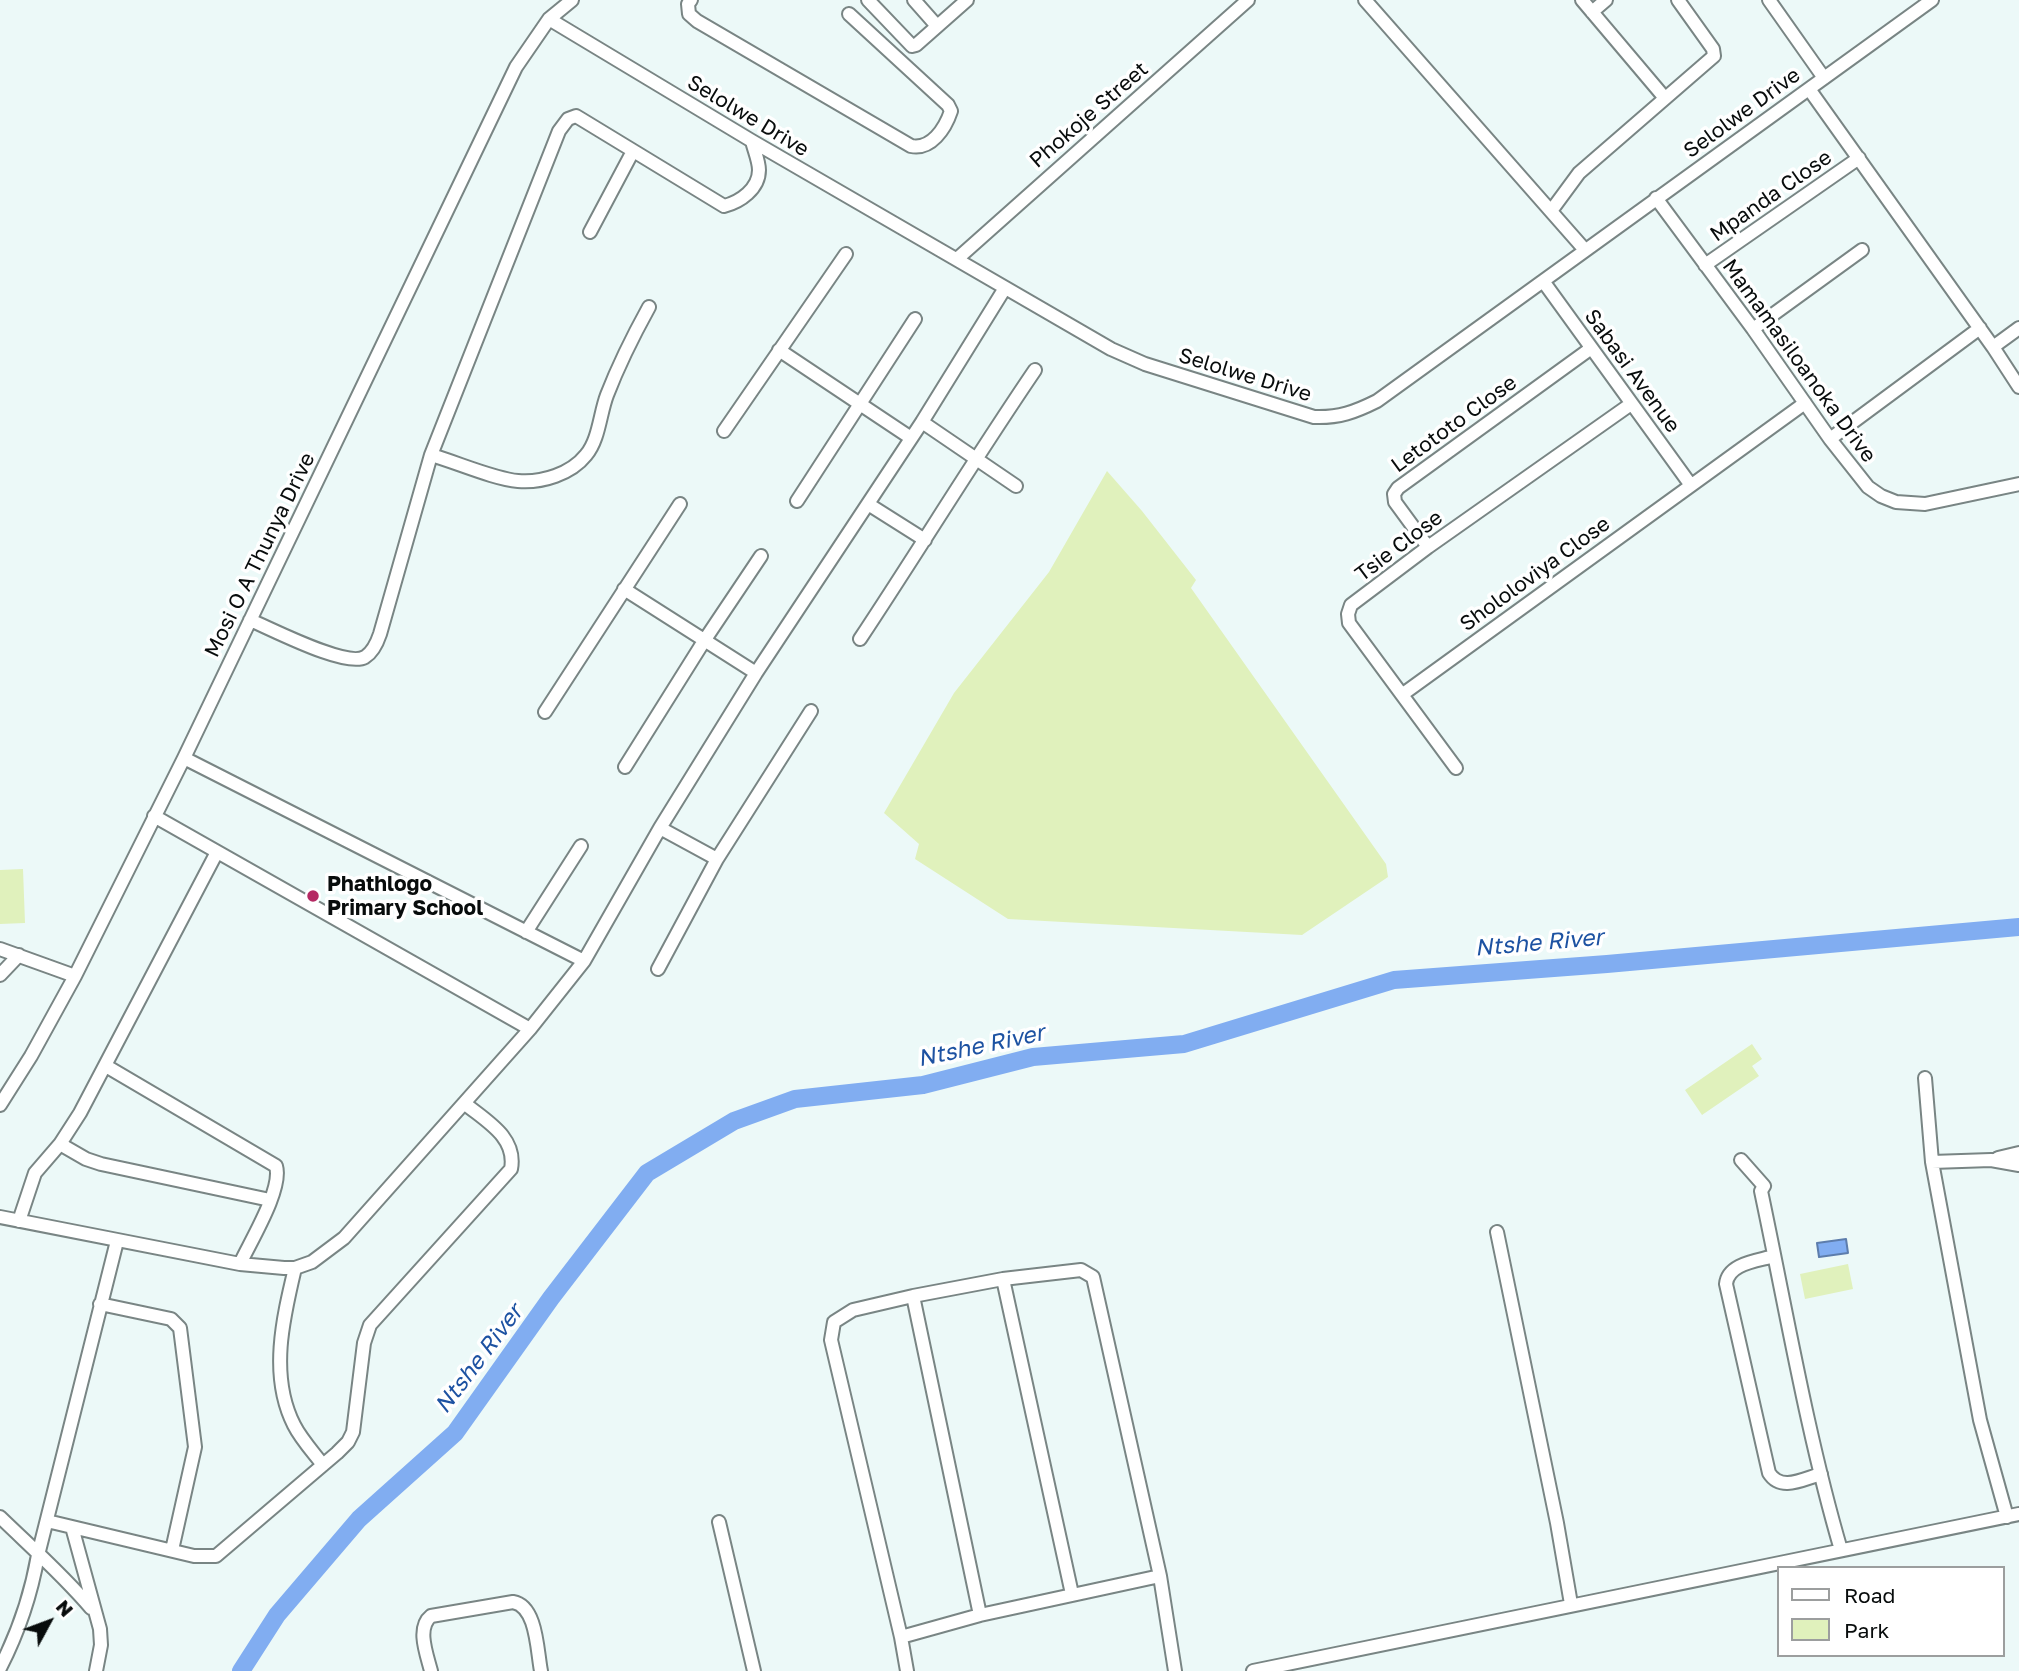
<!DOCTYPE html>
<style>
body{margin:0}
#map{position:relative;width:2019px;height:1671px;overflow:hidden;background:#ecf9f8;font-family:"Golos Text",sans-serif}
canvas{display:block}
.legend{position:absolute;left:1777px;top:1566px;width:228px;height:91px;box-sizing:border-box;background:#fff;border:2px solid #9c9e9e;margin:0;padding:9px 12px;list-style:none;font-size:21px;color:#080c0c}
.legend li{display:flex;align-items:center;gap:14px;height:35px}
.legend b{width:35px;border:2px solid #9c9e9e}
.north{position:absolute;left:14px;top:1587px;width:70px;height:70px;-webkit-text-stroke:5px #fff;paint-order:stroke;rotate:49deg;font-size:19px;font-weight:700;line-height:28px;text-align:center;color:#080c0c}
.north::after{content:'';display:block;margin:auto;width:24px;height:32px;background:#080c0c;clip-path:polygon(50% 0,100% 100%,50% 72%,0 100%)}
</style>
<div id="map">
<canvas width="2019" height="1671"></canvas>
<ul class="legend">
<li><b style="height:9px;background:#fff"></b>Road</li>
<li><b style="height:19px;background:#e0f1bc"></b>Park</li>
</ul>
<div class="north">N</div>
</div>
<script>
const ctx = document.querySelector('canvas').getContext('2d');
ctx.lineJoin = 'round';
function fill(path, color) { ctx.fillStyle = color; ctx.fill(path, 'evenodd'); }
function trace(path, color, width, dash) { ctx.strokeStyle = color; ctx.lineWidth = width; ctx.lineCap = dash ? 'butt' : 'round'; ctx.setLineDash(dash || []); ctx.stroke(path); }
function label(font, color, halo, rows, align = 'center') {
  ctx.font = font + ' "Golos Text",sans-serif'; ctx.lineWidth = 7; ctx.setLineDash([]); ctx.textBaseline = 'middle'; ctx.strokeStyle = halo; ctx.fillStyle = color; for (const [text, x, y, turn = 0] of rows) {
    ctx.save(); ctx.translate(x, y); ctx.rotate((+turn || 0) * Math.PI / 180); ctx.textAlign = isNaN(turn) ? turn : align; if (halo) ctx.strokeText(text, 0, 0); ctx.fillText(text, 0, 0); ctx.restore();
  }
}
const green = new Path2D(`
 M1107 471 1142 511 1196 580 1191 588 1386 864 1388 877 1302 935 1008 919 915 859 919 844 884 813 954 693 1049 572Z
 M23 869 25 923 0 924V870Z
 M1752 1044 1762 1059 1752 1066 1759 1076 1702 1115 1685 1090Z
 M1848 1264 1853 1289 1805 1299 1800 1274Z`);
const water = new Path2D(`
 M1846 1239 1848 1253 1819 1257 1817 1243Z`);
const river = new Path2D(`
 M241 1671 277 1615 359 1519 455 1433 551 1298 647 1173 734 1121 795 1099 923 1085 1033 1057 1184 1044 1394 980 1607 964 2019 927`);
const minor = new Path2D(`
 M691 0 688 4 689 14 697 21 911 146C931 150 945 129 951 111L948 105 849 14
 M868 0 912 46 916 45 967 0
 M914 0 937 26
 M1365 0 1585 250
 M1582 0 1664 97
 M1769 0 1824 78
 M1592 12 1606 0
 M549 19 752 141 1111 349 1145 364 1314 417C1339 418 1355 412 1377 401L1932 0
 M1809 89 1993 347 2019 387
 M1656 198 1753 329 1830 439 1868 487 1881 496 1896 502 1925 504 2019 484
 M1551 211 1579 173 1714 56 1713 49 1678 0
 M590 232 633 151
 M957 259 1248 0
 M1705 265 1859 158
 M1543 281 1690 484
 M1753 329 1862 250
 M1993 347 2019 328
 M779 350 911 438
 M922 422 1016 486
 M724 431 846 254
 M1830 439 1980 328
 M431 455C456 462 494 479 518 481 542 483 571 474 586 455 599 440 600 413 607 395 619 364 633 336 649 307
 M797 501 915 319
 M868 504 925 540
 M1428 547 1395 502 1394 494 1398 488 1590 349
 M624 589 756 673
 M250 620C272 629 346 668 365 657 373 652 377 643 380 634L431 455 559 131 568 119 576 116 581 119 724 206C740 202 759 189 759 170 759 161 754 150 752 141
 M860 639C919 550 975 458 1035 370
 M1403 694 1805 403
 M545 712 680 504
 M184 758 584 961
 M625 767 704 641 761 556
 M1456 768 1349 623 1348 614 1351 605 1428 547 1631 404
 M154 816 530 1029
 M660 828 717 859
 M526 932 581 846
 M0 949 75 976
 M658 969 717 859 811 711
 M0 975 19 955
 M106 1066 276 1166C283 1189 250 1242 240 1264
 M1925 1078 1932 1162 1980 1420 2007 1517
 M0 1105 31 1056 75 976 184 758 516 67 549 19 572 0
 M60 1144 86 1159 101 1164 270 1200
 M1998 1158 2019 1153
 M1741 1160 1764 1186 1761 1191C1786 1309 1807 1434 1841 1550
 M1932 1162 1991 1160 2019 1165
 M0 1217 240 1264 284 1268H295L312 1262 344 1238 530 1029 584 961 660 828 756 673 922 422 1005 288
 M19 1221 35 1173 60 1144 80 1113 217 852
 M1497 1232 1557 1523 1571 1604
 M1774 1256C1758 1261 1728 1263 1726 1284L1769 1473C1781 1492 1803 1479 1821 1474
 M295 1268C283 1318 269 1376 294 1425 301 1439 313 1452 323 1465
 M1003 1279 1072 1594
 M913 1296 980 1615
 M100 1304 171 1319 180 1328 195 1447 172 1550
 M0 1517C31 1547 63 1575 91 1608
 M47 1521 194 1556H216L337 1453 348 1442 353 1432 364 1343 370 1325 511 1169C517 1137 486 1121 464 1103
 M719 1522 754 1671
 M72 1527 100 1629 101 1645 96 1671
 M901 1637 980 1615 1160 1576
 M0 1668C19 1631 31 1595 38 1555L117 1241
 M431 1671C427 1655 416 1628 431 1616L513 1602C537 1606 537 1651 541 1671
 M907 1671 901 1637 831 1340 834 1322 853 1310 913 1296 1003 1279 1081 1270 1093 1277 1160 1576 1175 1671
 M1253 1671 2019 1514`);
const markers = [
 [313,896,7,"#b52963"]
];
const streetNames = [
 ["Selolwe Drive",1742,113,-36],
 ["Phokoje Street",1089,115,-41],
 ["Selolwe Drive",748,116,31],
 ["Mpanda Close",1771,196,-35],
 ["Mamamasiloanoka Drive",1799,361,54],
 ["Sabasi Avenue",1632,371,54],
 ["Selolwe Drive",1245,375,17],
 ["Letototo Close",1454,424,-36],
 ["Tsie Close",1399,546,-37],
 ["Mosi O A Thunya Drive",260,555,-64],
 ["Shololoviya Close",1535,574,-36]
];
const poiNames = [
 ["Phathlogo",327,884],
 ["Primary School",327,908]
];
const waterNames = [
 ["Ntshe River",1539,943,-5],
 ["Ntshe River",981,1046,-12],
 ["Ntshe River",479,1359,-53]
];
fill(green, '#e0f1bc');
fill(water, '#81adf1');
trace(water, '#5d7dac', 2);
trace(river, '#81adf1', 18);
trace(minor, '#798584', 16);
trace(minor, '#fff', 12);
for (const [x, y, r, color] of markers) { const dot = new Path2D(); dot.arc(x, y, r, 0, 2 * Math.PI); ctx.fillStyle = color; ctx.fill(dot); trace(dot, '#fff', 2.5); }
label('21px', '#080c0c', '#fff', streetNames);
label('bold 21px', '#080c0c', '#fff', poiNames, 'left');
label('italic 23px', '#1d52a2', '#fff', waterNames);
</script>
